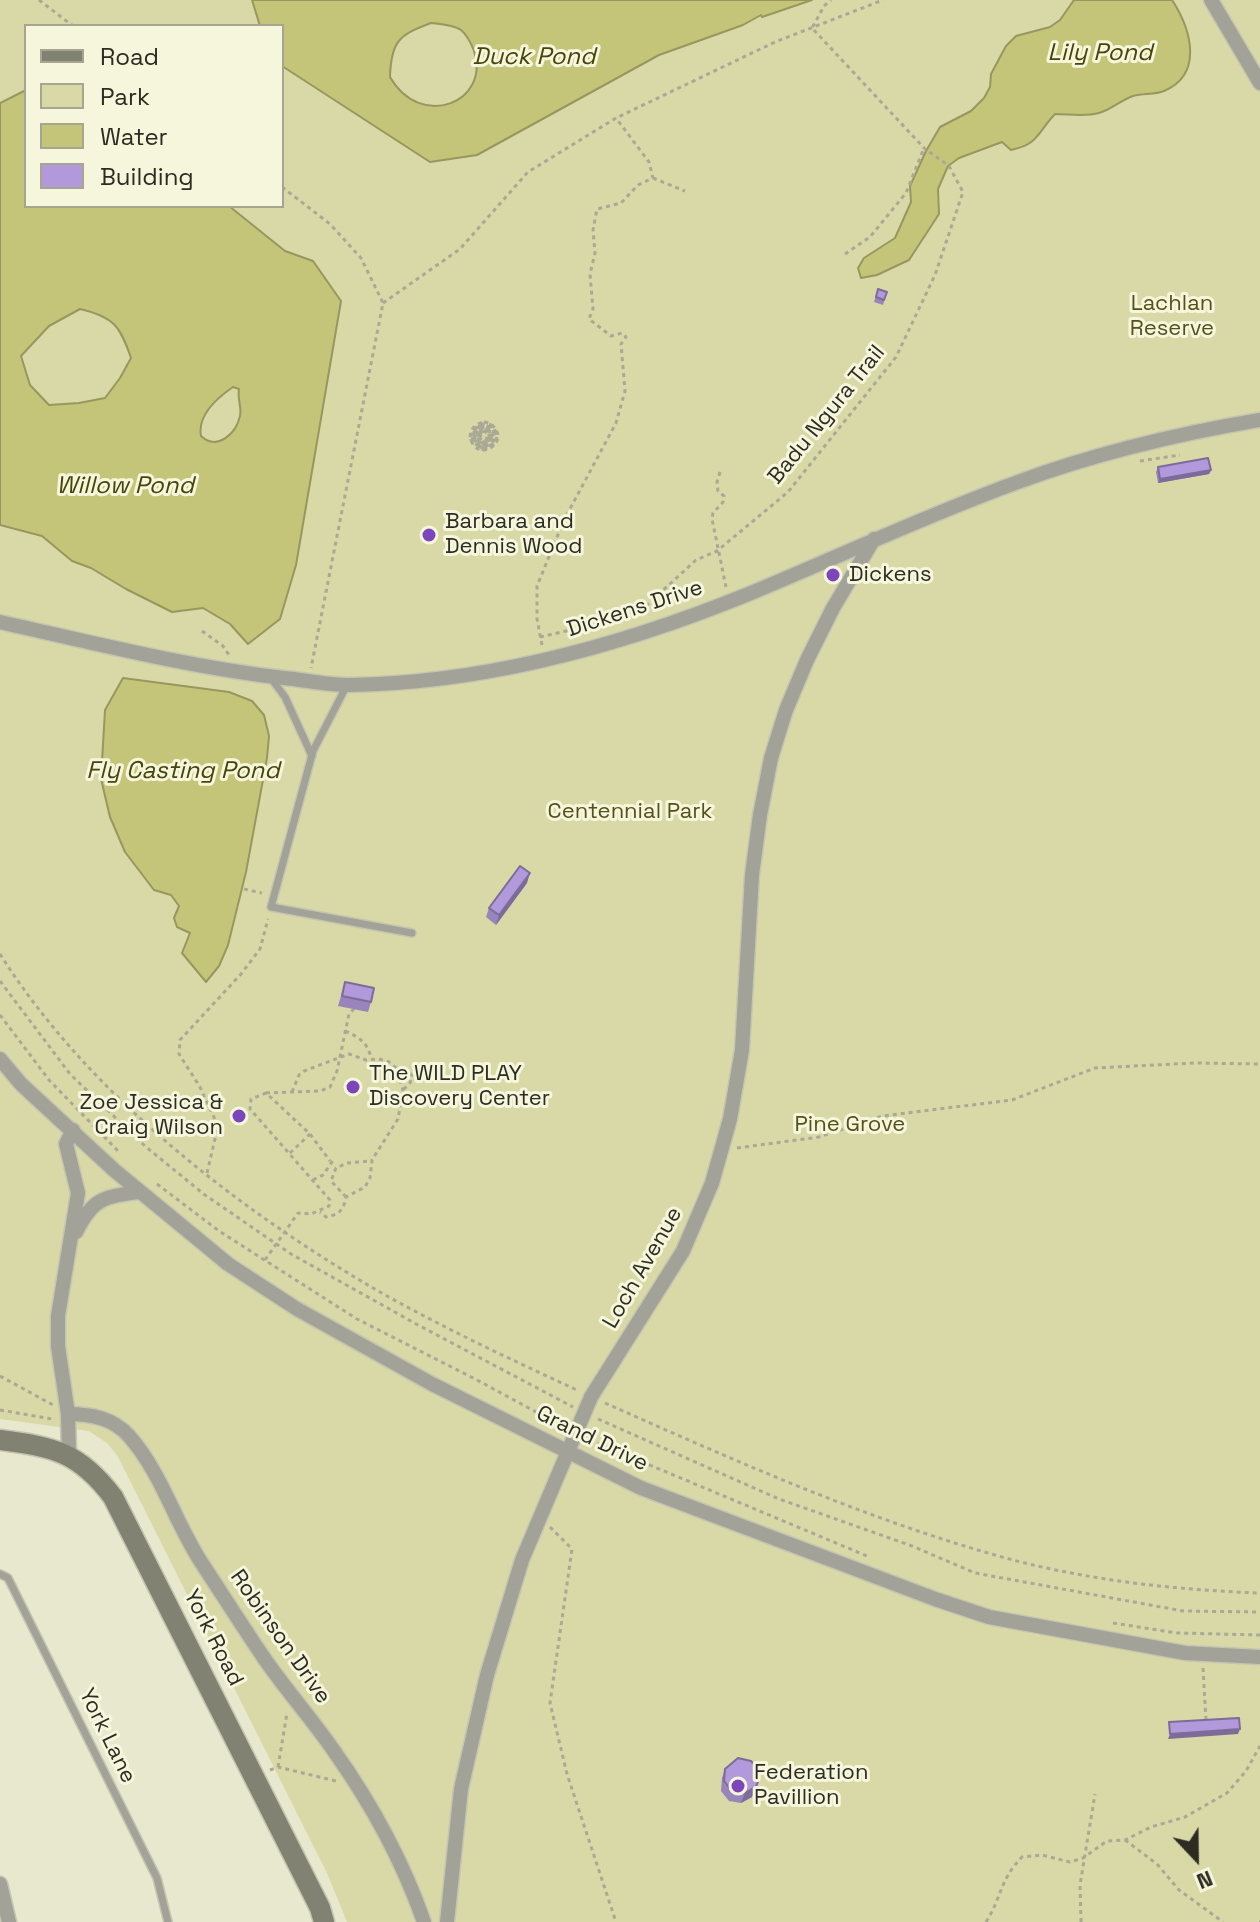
<!DOCTYPE html>
<style>
body{margin:0}
#map{position:relative;width:1260px;height:1922px;overflow:hidden;background:#e8e8cf;font-family:"Space Grotesk",sans-serif}
canvas{display:block}
.legend{position:absolute;left:24px;top:24px;width:260px;height:184px;box-sizing:border-box;background:#f5f6dc;border:2px solid #a5a592;margin:0;padding:10px 14px;list-style:none;font-size:24px;color:#2c2c22}
.legend li{display:flex;align-items:center;gap:16px;height:40px}
.legend b{width:40px;border:2px solid #a5a592}
.north{position:absolute;left:1156px;top:1818px;width:80px;height:80px;-webkit-text-stroke:6px #f5f6dc;paint-order:stroke;rotate:158deg;font-size:22px;font-weight:700;line-height:32px;text-align:center;color:#2c2c22}
.north::after{content:'';display:block;margin:auto;width:28px;height:36px;background:#2c2c22;clip-path:polygon(50% 0,100% 100%,50% 72%,0 100%)}
</style>
<div id="map">
<canvas width="1260" height="1922"></canvas>
<ul class="legend">
<li><b style="height:10px;background:#818272"></b>Road</li>
<li><b style="height:22px;background:#d8d9a6"></b>Park</li>
<li><b style="height:22px;background:#c5c579"></b>Water</li>
<li><b style="height:22px;background:#b299db"></b>Building</li>
</ul>
<div class="north">N</div>
</div>
<script>
const ctx = document.querySelector('canvas').getContext('2d');
ctx.lineJoin = 'round';
function fill(path, color) { ctx.fillStyle = color; ctx.fill(path, 'evenodd'); }
function trace(path, color, width, dash) { ctx.strokeStyle = color; ctx.lineWidth = width; ctx.lineCap = dash ? 'butt' : 'round'; ctx.setLineDash(dash || []); ctx.stroke(path); }
function label(font, color, halo, rows, align = 'center') {
  ctx.font = font + ' "Space Grotesk",sans-serif'; ctx.lineWidth = 6; ctx.setLineDash([]); ctx.textBaseline = 'middle'; ctx.strokeStyle = halo; ctx.fillStyle = color; for (const [text, x, y, turn = 0] of rows) {
    ctx.save(); ctx.translate(x, y); ctx.rotate((+turn || 0) * Math.PI / 180); ctx.textAlign = isNaN(turn) ? turn : align; if (halo) ctx.strokeText(text, 0, 0); ctx.fillText(text, 0, 0); ctx.restore();
  }
}
const green = new Path2D(`
 M0 0H1260V1922H347L327 1873 117 1455 107 1443 89 1431 0 1419ZM26 26H282V206H26Z`);
const water = new Path2D(`
 M252 0H812L762 17 761 15 743 25 659 55 477 155 430 162 282 66V26H260ZM431 23C440 24 454 25 461 30 467 35 471 43 474 51 491 102 421 131 390 77 391 41 399 35 431 23Z
 M1074 0H1172C1191 29 1204 74 1164 91 1154 95 1143 93 1133 96 1121 100 1111 110 1099 113 1085 117 1069 114 1055 114 1037 133 1039 144 1011 150L1002 142 959 158 948 166 938 189 939 214 909 260 877 275 861 278 858 268 864 258 895 238 911 202 910 186 926 151 940 127 971 111 984 98 990 87 991 74 1006 46 1016 36 1050 27 1060 20Z
 M26 90V206H229L285 251 313 261 341 301 296 565 280 619 248 644 230 624 203 608 172 612 126 589 91 568 72 561 42 536 0 525V103ZM80 309C114 317 120 326 131 358L120 378 105 398 79 403 49 405 30 385 21 356 49 326ZM233 387 239 389C237 399 242 407 240 416 236 434 217 451 201 436 197 415 217 398 233 387Z
 M123 678 229 692 252 701 264 715 269 736 267 758 246 872 228 945 219 966 206 982 182 953 190 933 177 927 174 918 179 906 171 895 154 890 125 852 110 817 101 779 105 710Z`);
const path = new Path2D(`
 M39 0 73 26
 M653 178 685 191
 M282 187 330 224 361 258 383 303 311 668
 M845 254 870 237 906 193 924 148
 M383 303 460 249 528 172 616 118 775 42 883 0
 M483 451V446L478 444 474 436 483 445 480 436 484 431 479 434 482 442 477 436 481 444 477 440V431L484 428 477 435 483 430 490 433 489 436 488 432 485 431 488 436 485 441 490 437 485 443 490 440C493 433 489 431 485 428L489 430 492 436 493 434 485 427 479 429 474 435 476 430 484 425C469 428 472 441 482 448L474 443 472 436 471 440 481 449H478C465 440 469 425 484 422L474 428 471 435C475 428 479 423 489 425L496 436 492 428 485 425C491 429 496 432 493 442L485 447 491 445 496 439 492 446 485 449C493 447 497 443 497 434L493 426 485 422C503 427 502 447 484 450V445L489 444 493 437 484 444V436
 M1140 461 1180 455
 M720 472 717 482 718 491 724 496 723 502 713 513 712 519 726 587
 M202 631 223 646 229 655
 M540 637 636 615 696 560 717 551 788 492 896 357 935 275 963 192 949 166 925 149 812 28 824 6 831 0
 M542 645 537 619V586L564 520 616 423 625 391 621 344 626 337 622 333 611 336 589 319 593 309 590 274 595 253 593 230 597 209 621 203 638 185 653 178 649 162 616 118
 M244 889 262 893
 M0 954C87 1092 233 1206 373 1288 439 1326 510 1359 579 1391
 M0 981 70 1074 146 1147 205 1195 291 1254 418 1325 573 1407
 M0 1015 49 1080 118 1151
 M345 1031C359 1037 368 1043 371 1058
 M396 1068 407 1069 412 1076 410 1083 404 1089
 M292 1092 299 1075 304 1071 349 1054 366 1060 379 1059 389 1062 396 1068 403 1090 398 1119 372 1160 370 1178 365 1187 346 1197C343 1211 340 1214 326 1217L320 1212
 M266 1093 320 1091 330 1087 337 1071 349 1014 354 1009
 M737 1148 819 1137 882 1116 1012 1100 1095 1068 1195 1063 1260 1064
 M290 1153 310 1134
 M207 1173 218 1126 200 1087 179 1054 180 1040 241 974 260 949 268 919
 M313 1180 323 1175 334 1159
 M157 1184 219 1231 357 1319 477 1380 562 1426
 M346 1197 331 1181 336 1168 347 1163 371 1161
 M265 1260 298 1213 311 1214 329 1206 330 1200 250 1109 251 1099 266 1093 310 1134 330 1161
 M0 1376 53 1405
 M605 1403C738 1462 872 1522 1013 1560 1094 1581 1177 1590 1260 1593
 M0 1410 52 1419
 M598 1419 779 1499 912 1546 975 1573 1183 1611 1260 1612
 M590 1440 867 1556
 M550 1527 572 1549 550 1703 567 1774 616 1922
 M1113 1623 1177 1633 1260 1635
 M1203 1668 1206 1721
 M278 1767 287 1713
 M270 1770 278 1767 336 1781
 M1125 1840 1157 1864 1179 1890 1223 1922
 M986 1922C1002 1897 999 1881 1022 1857L1042 1855 1070 1862 1083 1858 1107 1841 1125 1840 1151 1827 1185 1817 1227 1793 1246 1771 1260 1746
 M1081 1922 1080 1885 1095 1794
 M1259 1922H1260`);
const service = new Path2D(`
 M270 677 285 697 312 756
 M347 685 313 751 271 907 412 933
 M0 1574 8 1578 157 1878 168 1922`);
const minor = new Path2D(`
 M1211 0 1260 83
 M0 622C94 643 188 667 284 678 305 680 328 685 349 685 487 683 624 645 751 593 840 556 927 515 1018 482 1097 453 1177 434 1260 420
 M0 1059 21 1084 114 1170 228 1264 297 1309 432 1384 641 1488 935 1599 989 1617 1185 1653 1260 1657
 M76 1232C93 1198 103 1197 139 1192
 M68 1414C91 1414 113 1418 129 1436 161 1472 175 1522 201 1562 222 1594 243 1627 264 1658 286 1690 312 1719 334 1751 371 1803 403 1862 424 1922
 M69 1455 68 1414 58 1346V1316L78 1193 66 1144 73 1130
 M0 1884 9 1922
 M447 1922 461 1789 487 1675 522 1560 591 1397 683 1251 712 1183 730 1119 742 1050 752 875 760 815 771 758 786 710 807 660 833 608 874 539`);
const secondary = new Path2D(`
 M0 1440C54 1447 79 1452 113 1497L320 1908 324 1922`);
const wall = new Path2D(`
 M878 289 887 292 883 305 874 302Z
 M1158 467 1211 470 1209 474 1158 483 1156 472Z
 M527 883 496 925 486 917 489 908Z
 M345 982 371 1002 368 1012 338 1006Z
 M725 1769 752 1797 741 1803 729 1801 721 1791 722 1778Z`);
const shadedWall = new Path2D(`
 M1211 470 1209 474 1158 483 1160 479Z
 M530 873 527 883 496 925 499 915Z
 M1240 1729 1238 1734 1168 1739 1170 1734Z
 M759 1779 752 1797 741 1803 745 1793Z`);
const building = new Path2D(`
 M878 289 887 292 884 300 876 297Z
 M1208 458 1211 470 1160 479 1158 467Z
 M520 866 530 873 499 915 489 908Z
 M345 982 374 988 371 1002 342 996Z
 M1239 1718 1240 1729 1170 1734 1169 1722Z
 M738 1758 751 1761 759 1770V1779L756 1787 745 1793 732 1791 724 1781 725 1769Z`);
const markers = [
 [429,535,8,"#7c45bc"],
 [833,575,8,"#7c45bc"],
 [353,1087,8,"#7c45bc"],
 [239,1116,8,"#7c45bc"],
 [738,1786,8,"#7c45bc"]
];
const parkNames = [
 ["Lachlan",1172,304],
 ["Reserve",1172,329],
 ["Centennial Park",630,812],
 ["Pine Grove",850,1125]
];
const streetNames = [
 ["Badu Ngura Trail",827,415,-51],
 ["Dickens Drive",635,609,-18],
 ["Loch Avenue",643,1268,-60],
 ["Grand Drive",592,1439,26],
 ["Robinson Drive",280,1637,55],
 ["York Road",213,1638,63],
 ["York Lane",107,1736,64]
];
const poiNames = [
 ["Barbara and",445,522],
 ["Dennis Wood",445,547],
 ["Dickens",849,575],
 ["The WILD PLAY",369,1074],
 ["Discovery Center",369,1099],
 ["Zoe Jessica &",223,1103,"right"],
 ["Craig Wilson",223,1128,"right"],
 ["Federation",754,1773],
 ["Pavillion",754,1798]
];
const waterNames = [
 ["Lily Pond",1100,53],
 ["Duck Pond",534,57],
 ["Willow Pond",125,486],
 ["Fly Casting Pond",183,771]
];
fill(green, '#d8d9a6');
fill(water, '#c5c579');
trace(water, '#97975f', 2);
trace(service, '#c6c6b0', 10);
trace(minor, '#c6c6b0', 17);
trace(secondary, '#c6c6b0', 23);
trace(path, '#a9a995', 3, [4, 4]);
trace(service, '#a2a298', 7);
trace(minor, '#a2a298', 14);
trace(secondary, '#818272', 20);
fill(wall, '#9984bc');
fill(shadedWall, '#7d6b99');
fill(building, '#b299db');
trace(building, '#7d6b99', 2);
for (const [x, y, r, color] of markers) { const dot = new Path2D(); dot.arc(x, y, r, 0, 2 * Math.PI); ctx.fillStyle = color; ctx.fill(dot); trace(dot, '#f5f6dc', 3); }
label('22px', '#53521a', '#f5f6dc', parkNames);
label('22px', '#2c2c22', '#f5f6dc', streetNames);
label('22px', '#2c2c22', '#f5f6dc', poiNames, 'left');
label('italic 24px', '#46450a', '#f5f6dc', waterNames);
</script>
